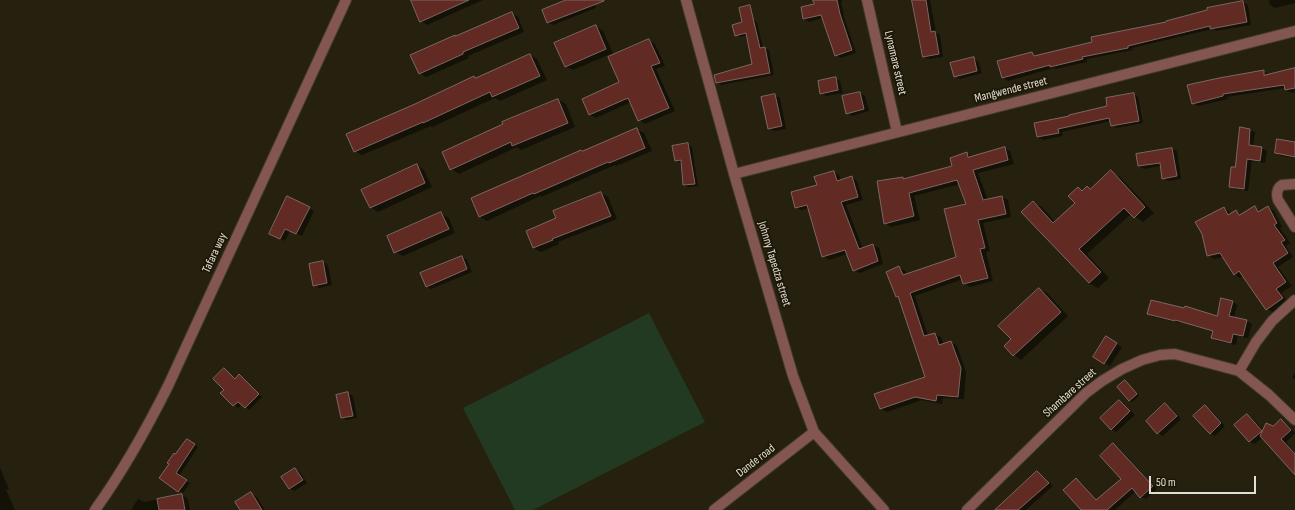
<!DOCTYPE html>
<style>
body{margin:0}
#map{position:relative;width:1295px;height:510px;overflow:hidden;background:#26200e;font-family:"Sofia Sans Condensed",sans-serif}
canvas{display:block}
.scale{position:absolute;left:1149px;top:476px;width:107px;height:18px;box-sizing:border-box;border:2px solid #e2ded3;border-top:0;padding-left:5px;font-size:12px;line-height:14px;white-space:nowrap;color:#e2ded3;-webkit-text-stroke:3px #1c1706;paint-order:stroke}
</style>
<div id="map">
<canvas width="1295" height="510"></canvas>
<div class="scale">50 m</div>
</div>
<script>
const ctx = document.querySelector('canvas').getContext('2d');
ctx.lineJoin = 'round';
function fill(path, color) { ctx.fillStyle = color; ctx.fill(path, 'evenodd'); }
function trace(path, color, width, dash) { ctx.strokeStyle = color; ctx.lineWidth = width; ctx.lineCap = dash ? 'butt' : 'round'; ctx.setLineDash(dash || []); ctx.stroke(path); }
function label(font, color, halo, rows, align = 'center') {
  ctx.font = font + ' "Sofia Sans Condensed",sans-serif'; ctx.lineWidth = 3.5; ctx.setLineDash([]); ctx.textBaseline = 'middle'; ctx.strokeStyle = halo; ctx.fillStyle = color; for (const [text, x, y, turn = 0] of rows) {
    ctx.save(); ctx.translate(x, y); ctx.rotate((+turn || 0) * Math.PI / 180); ctx.textAlign = isNaN(turn) ? turn : align; if (halo) ctx.strokeText(text, 0, 0); ctx.fillText(text, 0, 0); ctx.restore();
  }
}
const green = new Path2D(`
 M649 313 705 422 533 510H515L463 408Z`);
const shadow = new Path2D(`
 M417 0H483L427 25 421 21Z
 M569 0H593L596 8 553 25 548 23Z
 M814 0H844L841 1 844 17 856 53 841 58 836 55 823 18 809 22 804 19 816 5Z
 M913 0H930L936 33 940 35 943 57 928 59 923 56Z
 M1269 0H1295V3L1275 8 1270 5Z
 M1243 2 1248 5 1251 25 1216 31 1213 29 1132 48 1133 50 1087 59V62L1056 69 1054 68 1008 81 1003 78 999 62 1032 53 1038 56 1168 23Z
 M512 13 518 17 524 32 468 56 469 58 426 77 420 73 455 36 456 37Z
 M753 19 757 22 763 48 769 50 774 75 721 85 717 82 753 64 748 35 740 37 736 35Z
 M596 26 603 31 613 53 573 70 565 66Z
 M649 40 655 44 665 66 656 69 675 111 645 124 639 120 631 102 596 118 590 115 583 99 621 83Z
 M530 55 537 59 547 80 500 101 495 98 432 127 431 126 362 155 355 151 474 78 476 79Z
 M973 58 978 61 982 73 960 79 955 76Z
 M1295 69V92L1291 93 1286 90 1285 88 1227 97 1228 99 1198 106 1193 103 1264 71 1269 75Z
 M835 78 840 81 843 93 826 96 821 93Z
 M860 93 865 96 869 111 852 116 847 113Z
 M1134 94 1138 97 1143 123 1117 128 1112 125 1111 121 1062 132 1063 136 1043 140 1038 137 1070 117 1108 107Z
 M775 96 780 98 786 129 774 131 769 128Z
 M558 100 566 104 575 127 521 150 517 147 459 174 451 169Z
 M1241 128 1250 130 1255 132 1253 147 1262 148 1267 151 1265 163 1252 161 1248 191 1235 189 1230 187 1236 168Z
 M637 129 644 133 652 151 616 166 615 165 541 197 540 196 487 221 480 217 472 199Z
 M1295 143V158L1281 156 1276 153Z
 M688 144 692 147 698 186 688 187 684 185 682 162 680 163 676 160Z
 M1004 148 1010 151 1014 164 978 173 988 200 1002 197 1008 200 1011 217 983 223 990 251 986 252 993 281 970 287 964 283 963 279 915 296 928 336 935 334 941 337 944 345 951 342 957 346 966 372 964 399 943 398 942 404 922 400 887 412 881 409 876 395 926 377 899 298 897 297 899 267 905 271 907 275 957 257 967 205 960 184 914 196 920 220 891 227 885 223 903 178 906 180 954 167 966 153 973 157Z
 M1172 149 1177 151 1181 179 1168 181 1163 178 1161 166 1144 169 1139 166 1137 155Z
 M417 165 424 170 432 187 378 212 370 207Z
 M834 172 839 175 841 181 852 177 857 181 863 200 846 205 863 249 873 245 879 248 883 264 860 273 854 270 847 254 829 260 823 256 809 208 801 210 795 207Z
 M1111 172 1120 177 1154 213 1143 222 1131 214 1087 254 1109 278 1098 288 1089 283 1023 212 1033 202 1042 207 1056 223 1076 203 1078 188 1083 191 1087 187 1091 189Z
 M601 193 608 197 617 219 558 242 559 244 541 252 534 248 557 219Z
 M1268 207 1274 211 1282 227 1280 228 1290 243 1286 246 1293 257 1278 267 1292 286 1281 293 1288 302 1273 312 1267 309 1244 275 1240 278 1234 274 1223 257 1214 259 1208 255 1224 208 1230 212 1231 214 1236 211 1241 215 1255 208 1261 211Z
 M309 208 314 211 302 236 290 231 285 241 275 236Z
 M441 214 449 218 455 233 403 256 395 252Z
 M462 257 467 260 472 272 431 289 426 286Z
 M323 262 328 265 332 285 319 288 314 285Z
 M1039 289 1047 293 1068 316 1021 360 1014 355 1005 346 1012 339Z
 M1233 302 1237 305 1234 318 1247 321 1252 324 1248 338 1238 336 1236 345 1217 341 1212 338 1214 332 1180 322V323L1153 317 1148 314 1185 309 1217 317Z
 M1106 337 1122 347 1110 366 1094 357Z
 M224 369 236 379 243 378 262 397 249 410 242 404 238 408 234 405 222 393 225 390Z
 M1295 373V380L1292 377Z
 M1127 383 1139 396 1132 402 1118 388Z
 M348 393 353 396 357 418 346 420 342 417Z
 M1119 401 1124 404 1135 415 1116 432 1111 429Z
 M1165 404 1170 407 1181 419 1163 436 1158 433Z
 M1205 406 1210 409 1225 426 1215 436 1210 433Z
 M1247 415 1252 418 1264 431 1273 427 1282 420 1286 423 1295 433 1286 442 1295 453V473L1263 437 1255 444 1250 442 1236 425Z
 M191 442 198 447 179 476 190 483 183 493 160 477 176 456Z
 M1114 444 1118 447 1157 489 1146 499 1141 497 1136 491 1115 510H1083L1076 479 1081 482 1097 501 1122 479Z
 M0 468 9 489 6 490 15 510H0Z
 M295 469 300 472 307 483 294 491 289 488Z
 M1037 472 1042 475 1053 486 1026 510H997Z
 M251 494 257 497 265 510H241Z
 M182 495 188 499 190 510H131L138 499 144 502Z`);
const building = new Path2D(`
 M411 0H469L420 22Z
 M566 0H604V1L547 23 542 10Z
 M813 0H837L840 14 852 50 835 56 821 15 803 19 801 7 814 4Z
 M912 0H926L931 32 935 31 939 54 923 57Z
 M1243 1 1247 22 1210 29V26L1128 46V48L1082 57 1083 59 1050 67V65L1002 78 997 61 1032 52 1034 56 1092 42 1091 37 1166 22V21L1207 10V8Z
 M750 5 760 48 765 47 770 73 716 83 714 75 752 64 746 33 735 36 732 25 742 22 739 8Z
 M512 12 519 28 463 52V54L419 74 410 55 455 35V36Z
 M596 25 606 49 565 67 554 43Z
 M649 39 660 63 651 66 669 108 638 121 628 98 589 115 582 99 619 82 608 57Z
 M530 54 540 76 492 97 490 92 423 123V122L354 152 346 134 415 104 474 76 475 78Z
 M974 57 977 71 954 77 950 63Z
 M1295 68V88L1285 90 1284 85 1223 94V96L1192 104 1187 85 1219 78 1264 70V75Z
 M836 77 838 90 820 94 818 81Z
 M860 92 864 109 846 114 842 96Z
 M1134 93 1139 121 1111 126 1109 118 1058 129 1059 133 1037 137 1034 123 1069 116V115L1107 106 1106 98Z
 M775 94 782 126 768 129 761 97Z
 M558 99 568 123 512 146 511 142 450 170 442 152 503 124 502 122Z
 M1240 127 1250 129 1249 145 1262 147 1260 161 1247 159 1244 189 1229 187 1231 167H1235Z
 M637 128 645 148 609 163 608 162 534 194 533 193 479 217 471 198 581 150 582 151Z
 M1277 139 1295 142V157L1275 153Z
 M688 143 695 184 683 185 681 160 675 161 672 146Z
 M1005 147 1008 160 973 170 983 200 1002 196 1006 214 978 220 985 248 980 249 988 278 963 284 960 275 910 293 924 336 935 333 939 345 951 341 961 368 958 397 937 395 936 401 915 397 880 409 874 394 925 377 898 296 896 297 886 272 899 266 903 275 956 257 944 209 966 204 957 180 909 193 914 216 884 224 877 181 903 177V179L952 166 950 158 967 152 968 157Z
 M1172 148 1177 176 1162 179 1160 163 1138 166 1136 154Z
 M417 164 425 183 370 208 361 190Z
 M1111 170 1145 207 1134 218 1124 208 1079 249 1101 272 1089 283 1021 212 1033 201 1053 223 1075 203 1068 196 1078 187 1082 191 1087 186 1090 189Z
 M834 171 837 181 852 176 858 197 841 202 859 249 873 244 878 261 853 271 845 250 822 257 807 205 795 208 791 192 817 185 814 177Z
 M601 192 611 216 552 239 553 240 533 248 526 231 556 218 553 211Z
 M287 196 310 207 296 234 285 229 280 239 269 234Z
 M1255 206 1258 212 1268 206 1277 223 1274 225 1285 240 1281 242 1288 253 1273 263 1286 282 1276 289 1283 298 1266 310 1239 271 1234 275 1220 253 1207 256 1202 234 1195 222 1224 207 1228 215 1236 210 1239 215Z
 M441 212 449 229 394 253 387 236Z
 M462 256 467 269 426 287 420 273Z
 M323 261 327 283 313 286 309 264Z
 M1039 288 1061 312 1013 356 1004 346 1011 339 998 326Z
 M1221 298 1233 301 1229 316 1247 320 1243 336 1233 334 1231 343 1211 338 1213 331 1175 320V321L1147 314 1151 300 1184 308 1185 306 1217 316Z
 M1106 336 1117 343 1104 364 1093 357Z
 M224 368 235 379 239 374 259 394 245 408 238 402 233 406 220 393 224 390 213 379Z
 M1125 380 1137 394 1129 401 1117 387Z
 M348 392 353 416 341 418 336 395Z
 M1119 400 1130 411 1111 430 1100 418Z
 M1165 403 1177 416 1157 434 1146 421Z
 M1205 405 1221 423 1210 434 1193 416Z
 M1247 414 1262 431 1249 442 1234 425Z
 M1281 419 1291 430 1281 439 1295 454V475L1260 436 1266 423 1273 426Z
 M187 439 195 444 176 473 187 480 178 492 159 478 169 464 167 463 174 453 175 454Z
 M1113 443 1153 486 1140 498 1132 488 1107 510H1081L1063 490 1076 478 1096 500 1121 479 1100 456Z
 M295 468 303 480 289 489 281 477Z
 M1037 471 1049 483 1018 510H995Z
 M251 492 262 510H240L235 502Z
 M182 494 185 510H159L157 499Z`);
const minor = new Path2D(`
 M686 0 734 174 793 376 814 432 884 510
 M867 0 897 132
 M734 174 1295 31
 M1295 184 1282 185C1277 188 1276 194 1278 200L1295 227
 M1239 371 1256 342 1272 321 1295 300
 M95 510C123 471 146 430 168 386L346 0
 M714 510 814 432
 M967 510 1086 393 1102 381 1122 369 1142 360 1160 355 1175 354 1239 371 1269 395 1295 420`);
const streetNames = [
 ["Lynamare street",895,63,77],
 ["Mangwende street",1011,90,-14],
 ["Tafara way",215,253,-65],
 ["Johnny Tapedza street",774,264,73],
 ["Shambare street",1070,393,-42],
 ["Dande road",756,461,-38]
];
fill(green, '#213a21');
fill(shadow, '#0007');
fill(building, '#612b24');
trace(building, '#7e6663', 1);
trace(minor, '#403b2a', 12);
trace(minor, '#845651', 10);
label('12px', '#e2ded3', '#1c1706', streetNames);
</script>
